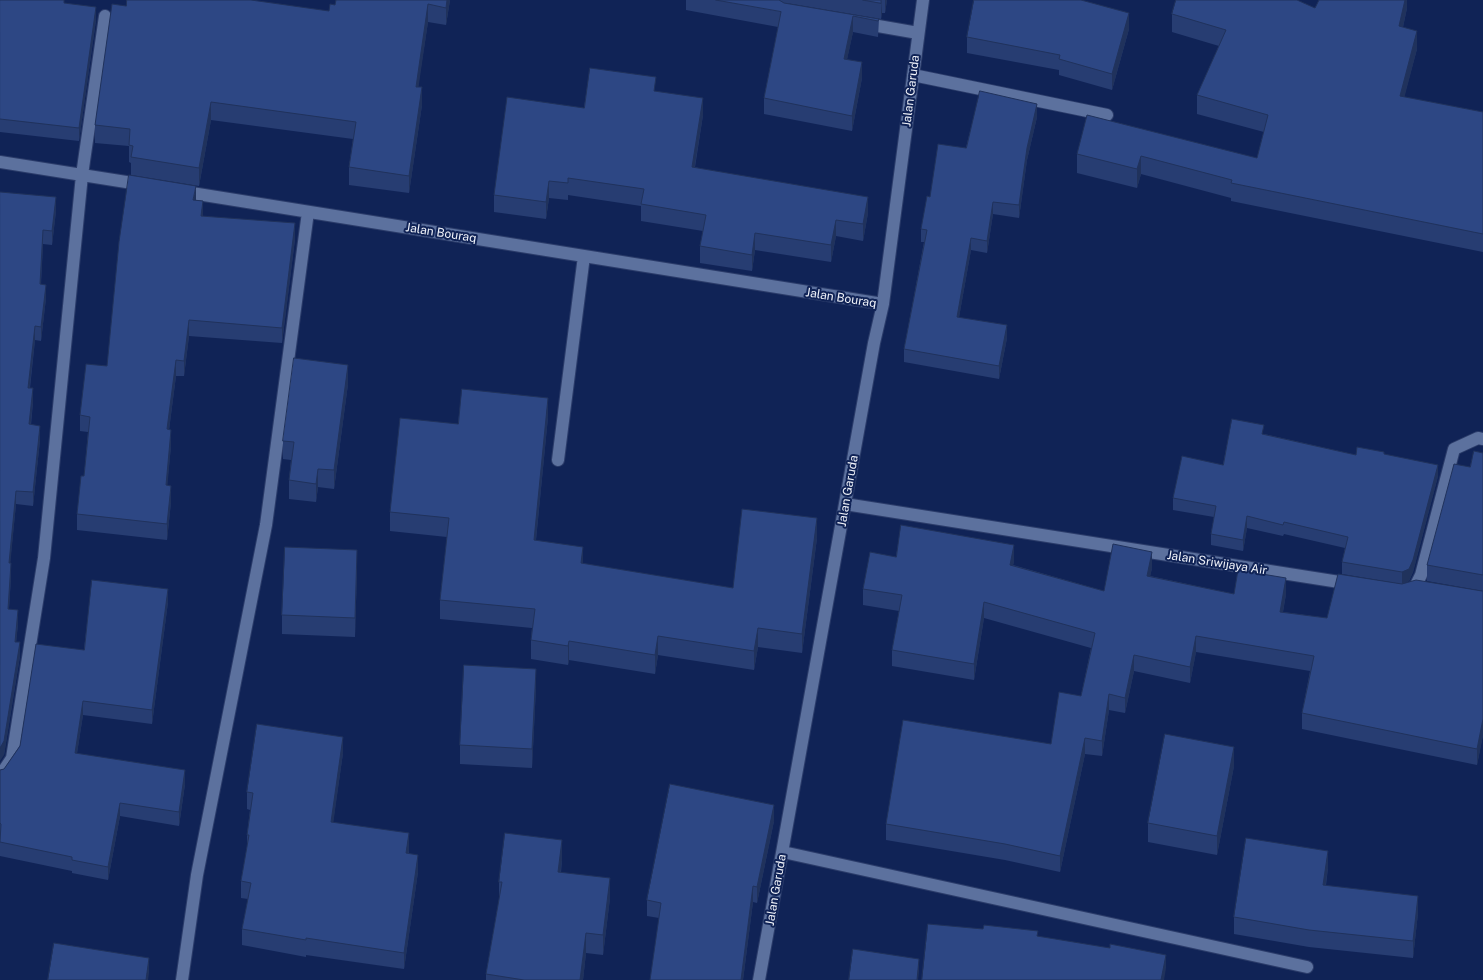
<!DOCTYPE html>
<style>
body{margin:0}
canvas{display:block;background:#102356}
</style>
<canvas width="1483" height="980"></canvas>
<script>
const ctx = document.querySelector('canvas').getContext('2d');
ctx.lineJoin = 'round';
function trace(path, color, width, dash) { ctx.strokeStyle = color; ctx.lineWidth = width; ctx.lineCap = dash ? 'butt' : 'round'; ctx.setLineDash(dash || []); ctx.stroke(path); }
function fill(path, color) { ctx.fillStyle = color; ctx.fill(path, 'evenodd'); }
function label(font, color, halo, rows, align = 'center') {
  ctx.font = font + ' "Public Sans",sans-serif'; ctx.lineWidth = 4; ctx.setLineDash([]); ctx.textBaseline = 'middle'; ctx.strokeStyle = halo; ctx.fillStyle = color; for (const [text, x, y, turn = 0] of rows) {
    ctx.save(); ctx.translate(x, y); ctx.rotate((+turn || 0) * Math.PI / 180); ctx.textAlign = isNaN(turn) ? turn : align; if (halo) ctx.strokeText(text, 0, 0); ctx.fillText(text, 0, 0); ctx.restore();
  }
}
const minor = new Path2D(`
 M861 23 918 33
 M913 75 1107 115
 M0 162 145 185
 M179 191 883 304
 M558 460 584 256
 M845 504 1352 584
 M1408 590 1415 587 1421 575 1454 449 1478 438 1483 439
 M0 776 12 758 44 558 82 175 105 16
 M783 852 1307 967
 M182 980 197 875 266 525 308 212
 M759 980 874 343 883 304 923 0`);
const wall = new Path2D(`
 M0 0 66 3 96 20 79 141 0 132Z
 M336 0H450L446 25 428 22 418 87 422 105 409 193 349 185V167L353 139 211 120 199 186 131 175V163L129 162V146L95 143V125L126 6 329 11 335 5Z
 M686 0H887L885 13H882L881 19 786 3H784L879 19 878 37 853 32 847 59 862 78 852 131 764 114V98L778 27 686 10Z
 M1407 0V8L1403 27 1417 49 1404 97 1483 112V252L1231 201V198L1141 174 1137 188 1077 173V154L1257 158 1264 132 1197 114V95L1219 46 1172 32V14L1315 8Z
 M1129 29 1112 90 1059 75V70L967 53V37Z
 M656 91 703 115 695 167 868 213 863 241 836 236 831 262 755 250 752 271 700 263V246L703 231 641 221V206L568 195V200L549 198 546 219 494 212V195L584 108Z
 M1037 117 1027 160 1019 218 993 214 987 253 971 250 959 317 1007 338 999 379 904 362V349L924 242H921V229L930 197 966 148Z
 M0 192 56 211 52 245 43 244 41 284 46 298 41 341 35 340 30 388 33 402 31 425 40 440 33 506 16 504 10 563 11 577 9 609 18 624 16 642 20 656 4 755Z
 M196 200 203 216 295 239 282 343 189 336 184 376H176L169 430 171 446 167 485 171 502 167 540 77 530V514L84 476 88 432 80 431V415Z
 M348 384 334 489 318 487 316 502 289 499V480L291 460 283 459V441Z
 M548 417 536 540 583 564 733 588 817 538 802 653 758 647 754 670 658 655 655 674 569 660 568 665 531 659V640L532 628 440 619V600L447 537 390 531V512L458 424Z
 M1264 434 1356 455 1384 454 1438 476 1413 572 1409 581 1402 584 1342 574V562L1345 548 1284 534 1283 536 1247 528 1243 551 1211 545V534L1214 517 1173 510V498L1223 465Z
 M1483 453V735L1477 765 1302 729V713L1310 671 1196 652 1190 683 1134 671 1125 713 1109 710 1102 756 1085 754 1060 872 1005 860 886 840V824L1051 744 1081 696 1091 648 984 618 974 680 892 666V650L899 611 863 605V589L896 557 1014 561 1013 565 1104 591 1152 568 1150 576 1234 594H1286L1283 612 1327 618 1402 584 1482 591H1483L1427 581V565L1470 467Z
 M357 569 355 637 282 634V615Z
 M168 602 152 724 83 715 77 753 185 784 179 826 120 816 108 880 72 873V871L0 856V770L4 769 84 650Z
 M536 687 532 768 460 764V745Z
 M343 753 333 822 409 850V853L418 872 404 969 306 955V957L242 945V929L248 899 241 898V881L247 849V835L250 810 247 809V792Z
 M1234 766 1217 855 1148 842V823Z
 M774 821 757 903 753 902 743 980H650L659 918 647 916V900Z
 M562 860 561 872 610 898 603 955 586 953 583 980H486V974L499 900V882Z
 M1328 868 1326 885 1418 913 1413 958 1309 947 1234 934V917Z`);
const shadedWall = new Path2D(`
 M447 0H450L446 25V8Z
 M881 0 882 13 881 19Z
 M885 0H887L885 13Z
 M1405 0H1407V8L1399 45V26Z
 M428 4V22L416 104V87Z
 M96 7V20L79 141V128Z
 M1129 13V29L1112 90V74Z
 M853 16V32L844 74V59Z
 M1417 31V49L1400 114V96Z
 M862 62V78L852 131V116Z
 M422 87V105L409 193V176Z
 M703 98V115L692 183V167Z
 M211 102V120L199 186V168Z
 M1037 104V117L1027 160 1019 218V205L1027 148Z
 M1141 156V174L1137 188V169Z
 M549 181V198L546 219V202Z
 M196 186V202L193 200Z
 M56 197V211L52 245V231Z
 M868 197V213L863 241V224Z
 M203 201V217L201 216Z
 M993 202V214L987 253V241Z
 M836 220V236L831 262V245Z
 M295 223V239L282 343V328Z
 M43 230V244L40 298V284Z
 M755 233V250L752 271V255Z
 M971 238V250L957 329V317Z
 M46 285V298L41 341V327Z
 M189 320V336L184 376V361Z
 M1007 325V338L999 379V366Z
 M35 326V340L28 401V388Z
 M176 360V376L167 445V429Z
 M348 365V384L334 489V470Z
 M33 388V402L29 438V424Z
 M548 398V417L534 559V540Z
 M40 426V440L33 506V492Z
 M171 430V446L166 501V485Z
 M1438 465V476L1413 572 1409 581 1402 584V572Z
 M318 469V487L316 502V484Z
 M171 486V502L167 540V524Z
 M16 491V504L9 577V563Z
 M1247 516V528L1243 551V540Z
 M817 518V538L802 653V634Z
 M1014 545V561L1010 581V565Z
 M583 547V566L581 563Z
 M357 550V569L355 637V618Z
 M1152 552V568L1147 592V576Z
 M11 563V577L8 623V609Z
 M1286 578V594L1280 628V612Z
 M168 589V602L152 724V710Z
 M984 602V618L974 680V664Z
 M18 610V624L15 655V642Z
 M758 628V647L754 670V651Z
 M658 636V655L655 674V655Z
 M1196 636V652L1190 683V667Z
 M569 641V660L568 665V646Z
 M20 642V656L4 755 0 761V748Z
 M1134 655V671L1125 713V698Z
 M536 669V687L532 768V749Z
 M1109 694V710L1102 756V741Z
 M83 701V715L75 766V753Z
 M1483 719V735L1477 765V749Z
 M343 737V753L331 839V822Z
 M1085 738V754L1060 872V856Z
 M1234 747V766L1217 855V836Z
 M185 770V784L179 826V812Z
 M120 803V816L108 880V867Z
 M774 805V821L757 903V887Z
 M409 833V850L406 870V853Z
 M562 840V860L558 891V872Z
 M1328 851V868L1323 902V885Z
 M418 855V872L404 969V953Z
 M610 878V898L603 955V935Z
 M753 886V902L743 980H741Z
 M1418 896V913L1413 958V941Z
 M586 933V953L583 980H580Z
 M1166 955V968L1164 980H1161Z
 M149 958V973L148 980H146Z
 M919 959V972L918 980H917Z`);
const building = new Path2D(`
 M0 0H64V3L96 7 79 128 0 119Z
 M127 0H251L329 11 330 4 335 5 336 0H447L446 8 428 4 416 87H422L409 176 349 167 356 122 211 102 199 168 131 157 133 146 129 145 130 129 95 125 112 4 126 6Z
 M716 0H779L784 3 879 19 878 21 853 16 844 59 862 62 852 116 764 98 781 12Z
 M863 0H881V3Z
 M974 0H1081L1129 13 1112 74 1059 59 1060 55 967 37Z
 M1176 0H1297L1315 8 1319 0H1405L1399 26 1417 31 1400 96 1483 112V234L1231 183 1232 180 1141 156 1137 169 1077 154 1087 115 1257 158 1268 115 1197 95 1226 30 1172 14Z
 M590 68 656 77 654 91 703 98 692 167 868 197 863 224 836 220 831 245 755 233 752 255 700 246 706 215 641 204 644 189 568 178V183L549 181 546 202 494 195 507 97 584 108Z
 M980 91 1037 104 1027 148 1019 205 993 202 987 241 971 238 957 317 1007 325 999 366 904 349 927 230 921 229 927 196 930 197 938 144 966 148Z
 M129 175 196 186 193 200 203 201 201 216 295 223 282 328 189 320 184 361 176 360 167 429 171 430 166 485 171 486 167 524 77 514 81 476H84L90 417 80 415 86 364 107 366 119 242Z
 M0 192 56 197 52 231 43 230 40 284 46 285 41 327 35 326 28 388H33L29 424 40 426 33 492 16 491 9 563H11L8 609 18 610 15 642H20L4 741 0 748Z
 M294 358 348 365 334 470 318 469 316 484 289 480 294 442 283 441Z
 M462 389 548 398 534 540 583 547 581 563 733 588 742 509 817 518 802 634 758 628 754 651 658 636 655 655 569 641 568 646 531 640 535 609 440 600 449 518 390 512 400 418 458 424Z
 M1232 419 1264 425 1262 434 1356 455 1357 447 1384 452V454L1438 465 1413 560 1409 569 1402 572 1342 562 1348 537 1284 522 1283 525 1247 516 1243 540 1211 534 1216 506 1173 498 1182 456 1223 465Z
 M1474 451 1483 453V575L1427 565 1454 464 1470 467Z
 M901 525 1014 545 1010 565 1104 591 1113 544 1152 552 1147 576 1234 594 1238 570 1286 578 1280 612 1327 618 1338 574 1402 584 1416 580 1482 591H1483V719L1477 749 1302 713 1314 656 1196 636 1190 667 1134 655 1125 698 1109 694 1102 741 1085 738 1060 856 1005 844 886 824 903 720 1051 744 1059 692 1081 696 1095 633 984 602 974 664 892 650 902 595 863 589 870 552 896 557Z
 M285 547 357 550 355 618 282 615Z
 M92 580 168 589 152 710 83 701 75 753 185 770 179 812 120 803 108 867 72 860V857L0 842 1 824 0 823V770L4 769 20 746 36 644 84 650Z
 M464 665 536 669 532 749 460 745Z
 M257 724 343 737 331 822 409 833 406 853 418 855 404 953 306 938V940L242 929 251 883 241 881 249 835H247L253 793 247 792Z
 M1165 734 1234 747 1217 836 1148 823Z
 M670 784 774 805 757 887 753 886 741 980H650L661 903 647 900Z
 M505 833 562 840 558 872 610 878 603 935 586 933 580 980H524L486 974 502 882H499Z
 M1246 838 1328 851 1323 885 1418 896 1413 941 1309 930 1234 917Z
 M928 924 983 929 984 925 1038 931 1037 936 1110 948V944L1166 955 1161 980H922Z
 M54 943 149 958 146 980H48Z
 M853 949 919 959 917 980H849Z`);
const streetNames = [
 ["Jalan Garuda",911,91,-83],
 ["Jalan Bouraq",441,233,9],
 ["Jalan Bouraq",841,298,9],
 ["Jalan Garuda",848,491,-80],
 ["Jalan Sriwijaya Air",1217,563,9],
 ["Jalan Garuda",776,890,-80]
];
trace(minor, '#2b3c6a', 14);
trace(minor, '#5c719e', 12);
fill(wall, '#273d72');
fill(shadedWall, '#20325c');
fill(building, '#2d4784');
trace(building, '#20325c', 1);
label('12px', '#eff2f9', '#102356', streetNames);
</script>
